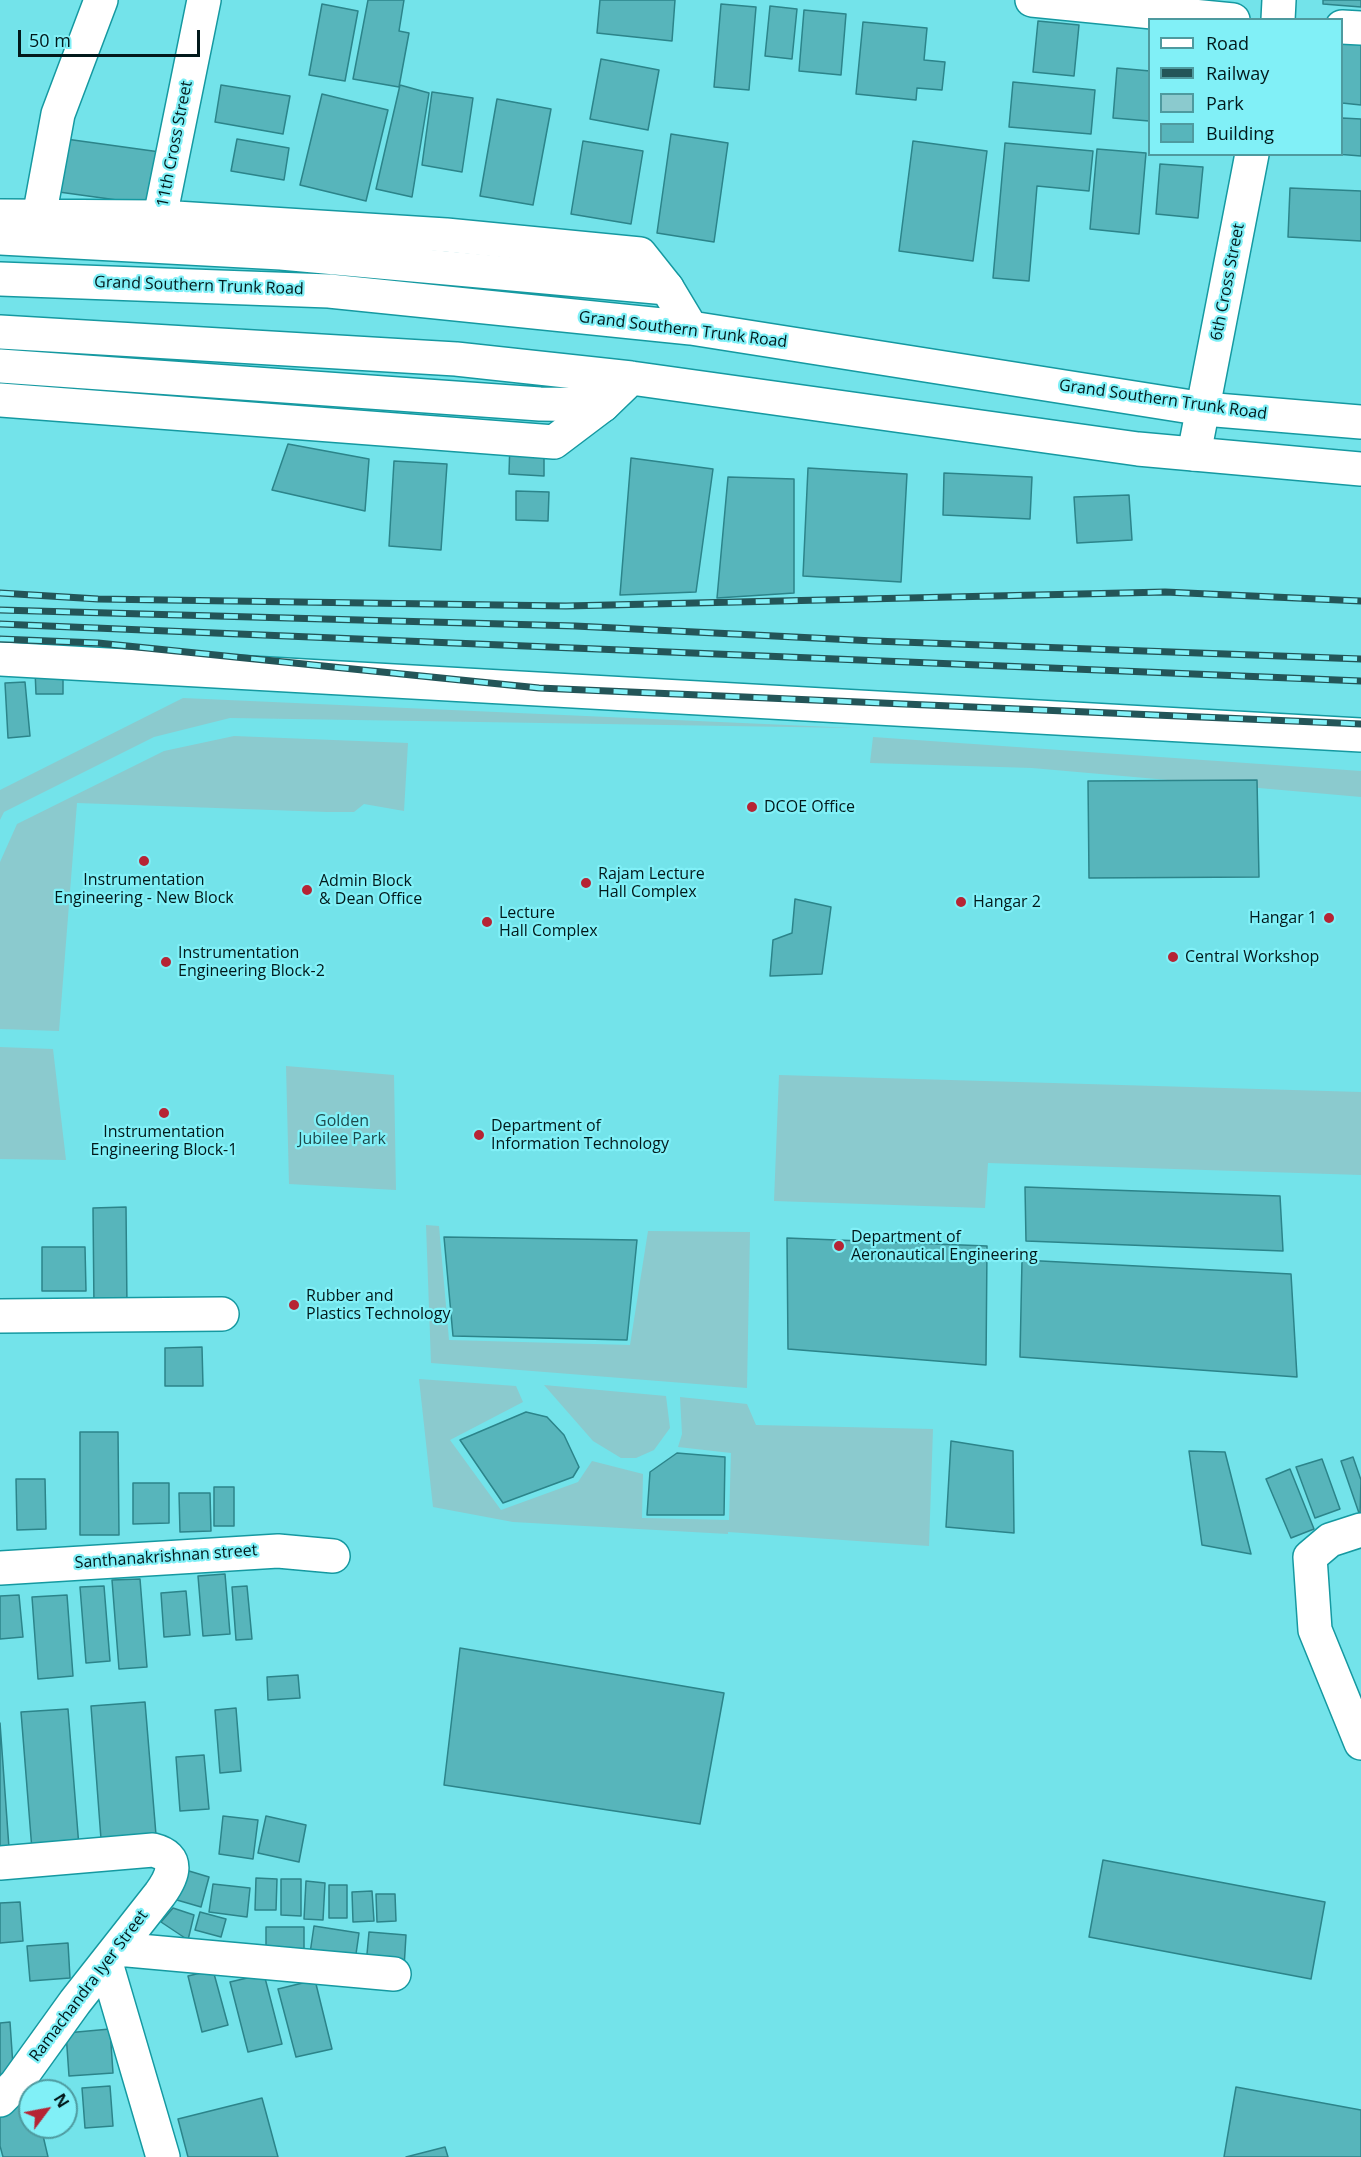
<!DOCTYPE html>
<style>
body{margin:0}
#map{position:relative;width:1361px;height:2157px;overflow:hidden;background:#73e3ea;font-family:"Open Sans",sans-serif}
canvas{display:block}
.legend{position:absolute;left:1148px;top:18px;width:195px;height:138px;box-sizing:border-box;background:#81f0f7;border:2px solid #4e9a9f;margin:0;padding:8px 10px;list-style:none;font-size:18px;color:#02191b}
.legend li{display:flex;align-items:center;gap:12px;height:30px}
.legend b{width:30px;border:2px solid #4e9a9f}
.north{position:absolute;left:18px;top:2079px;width:60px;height:60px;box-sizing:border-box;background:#81f0f7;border:2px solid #4e9a9f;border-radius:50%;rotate:58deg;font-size:16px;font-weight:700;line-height:24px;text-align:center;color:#02191b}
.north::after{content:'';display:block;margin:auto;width:21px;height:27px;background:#b62434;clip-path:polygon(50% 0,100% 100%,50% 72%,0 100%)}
.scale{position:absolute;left:18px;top:30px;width:182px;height:27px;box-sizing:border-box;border:3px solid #02191b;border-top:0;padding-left:8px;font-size:18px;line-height:21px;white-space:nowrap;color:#02191b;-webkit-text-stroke:4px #81f0f7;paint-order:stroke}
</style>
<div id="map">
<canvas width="1361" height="2157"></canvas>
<ul class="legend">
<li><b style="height:8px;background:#fff"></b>Road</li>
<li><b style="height:8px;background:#235558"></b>Railway</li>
<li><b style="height:16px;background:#8bcace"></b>Park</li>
<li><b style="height:16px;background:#57b5bb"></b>Building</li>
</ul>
<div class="north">N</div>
<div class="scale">50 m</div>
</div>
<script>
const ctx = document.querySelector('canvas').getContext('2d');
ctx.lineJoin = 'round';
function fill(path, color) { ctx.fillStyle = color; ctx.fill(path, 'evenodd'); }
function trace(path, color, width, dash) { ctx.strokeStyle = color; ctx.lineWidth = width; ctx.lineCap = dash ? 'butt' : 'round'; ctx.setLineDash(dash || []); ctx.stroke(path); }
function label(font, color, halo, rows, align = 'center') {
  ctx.font = font + ' "Open Sans",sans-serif'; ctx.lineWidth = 4.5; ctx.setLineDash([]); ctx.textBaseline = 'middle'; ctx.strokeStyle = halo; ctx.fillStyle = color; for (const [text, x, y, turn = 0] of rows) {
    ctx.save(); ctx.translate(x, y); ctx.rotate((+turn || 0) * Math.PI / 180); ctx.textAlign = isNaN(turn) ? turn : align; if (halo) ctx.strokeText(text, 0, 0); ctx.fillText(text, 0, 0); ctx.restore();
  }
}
const green = new Path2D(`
 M183 698 854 728 230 718 154 737 4 812 0 820V790Z
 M234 736 408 743 404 811 364 804 354 812H327L77 803 59 1031 0 1029V862L17 824 164 751Z
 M873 737 1361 771V797L1032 768 870 763Z
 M0 1047 53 1049 66 1160 0 1159Z
 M286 1066 394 1075 396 1190 289 1184Z
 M779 1075 1361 1092V1175L988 1163 985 1208 774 1201Z
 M426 1225 439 1226 449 1340 630 1345 648 1231 750 1232 747 1388 431 1363Z
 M419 1379 516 1386 523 1402 450 1440 501 1510 578 1482 592 1461 643 1474 642 1518 729 1520 731 1453 678 1447 682 1434 680 1397 747 1404 756 1425 933 1429 929 1546 728 1532V1534L513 1522 433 1507Z
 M544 1385 666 1396 670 1428 654 1450 636 1458H621L593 1441Z`);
const building = new Path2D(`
 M368 0H404L399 31 409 33 399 87 353 79Z
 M600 0H675L672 41 597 33Z
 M1323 0H1361V7L1323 4Z
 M322 4 358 11 345 81 309 75Z
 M721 4 756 7 749 90 714 87Z
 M770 6 797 9 792 59 765 56Z
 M804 10 846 14 841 75 799 71Z
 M1038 21 1079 25 1074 76 1033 72Z
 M863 22 927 28 924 60 945 62 942 90 917 88 916 100 856 94Z
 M1342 37 1361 39V105L1342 103Z
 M601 59 659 70 648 130 590 119Z
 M1117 68 1150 71 1149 121 1113 118Z
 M1013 82 1095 90 1091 134 1009 127Z
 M221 85 290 96 283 134 215 122Z
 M400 85 429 93 412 197 376 189Z
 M432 92 473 98 462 172 422 165Z
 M322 94 388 110 366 201 300 185Z
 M497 99 551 109 533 205 480 196Z
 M1342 118 1361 119V156L1336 154H1342Z
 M671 134 728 143 714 242 657 233Z
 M66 139 160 152 153 205 59 192Z
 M237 139 289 148 284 180 231 171Z
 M583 141 643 151 631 224 571 214Z
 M913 141 987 151 973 261 899 251Z
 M1005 143 1093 151 1089 191 1037 186 1029 281 993 278Z
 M1097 149 1146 153 1139 234 1090 229Z
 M1160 164 1203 167 1198 218 1156 214Z
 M1290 188 1361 191V241L1288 237Z
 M510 441 544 442V476L509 474Z
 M288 444 369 459 365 511 272 490Z
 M631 458 713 469 696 592 620 595Z
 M394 461 447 464 441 550 389 546Z
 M808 468 907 474 901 582 803 576Z
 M944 473 1032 477 1030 519 943 515Z
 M728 477 794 479V593L717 598Z
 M516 491 549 492 548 521 516 520Z
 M1129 495 1132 540 1077 543 1074 497Z
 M35 670H63V694H36Z
 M25 682 30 736 8 738 5 683Z
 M1257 780 1259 877 1089 878 1088 781Z
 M795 899 831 907 822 974 770 976 773 940 792 933Z
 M1025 1187 1280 1196 1283 1251 1026 1241Z
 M126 1207 127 1309H94L93 1208Z
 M444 1237 637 1240 627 1340 453 1336Z
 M787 1238 987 1246 986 1365 788 1349Z
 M42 1247H85L86 1291H42Z
 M1022 1260 1291 1274 1297 1377 1020 1357Z
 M202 1347 203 1386H165V1348Z
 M526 1412 547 1417 564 1435 579 1467 573 1477 503 1503 460 1440Z
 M80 1432H118L119 1535H80Z
 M951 1441 1013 1451 1014 1533 946 1527Z
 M1189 1451 1225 1452 1251 1554 1202 1545Z
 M677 1453 725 1457 724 1515H647L650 1472Z
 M1353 1457 1361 1480 1360 1516 1341 1461Z
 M1322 1459 1340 1509 1315 1518 1296 1467Z
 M1290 1469 1314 1529 1291 1538 1266 1479Z
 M16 1479H45L46 1529 17 1530Z
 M133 1483H169V1523L133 1524Z
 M214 1487H234V1526H214Z
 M179 1493H210L211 1531 180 1532Z
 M225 1574 230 1634 203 1636 198 1576Z
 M140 1579 147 1667 119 1669 112 1580Z
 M104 1586 110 1661 86 1663 80 1587Z
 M247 1586 252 1639 236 1640 232 1587Z
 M186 1591 190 1635 164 1637 161 1593Z
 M19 1595 23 1637 0 1639V1596Z
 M67 1595 73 1676 38 1679 32 1597Z
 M460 1648 724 1693 700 1824 444 1785Z
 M298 1675 300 1698 268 1700 267 1677Z
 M145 1702 156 1835 101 1839 91 1706Z
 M236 1708 241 1771 220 1773 215 1710Z
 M68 1709 79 1847 32 1850 21 1712Z
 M0 1723 9 1848 0 1849Z
 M204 1755 209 1809 180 1811 176 1757Z
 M223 1816 258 1820 253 1859 219 1854Z
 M266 1816 306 1825 299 1862 258 1853Z
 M1103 1860 1325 1902 1311 1979 1089 1937Z
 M179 1868 209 1877 201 1907 170 1898Z
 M256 1878 277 1879 276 1910H255Z
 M281 1879H301V1916L281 1915Z
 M306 1881 325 1883 323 1920 304 1919Z
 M213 1884 250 1888 247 1917 209 1912Z
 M329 1885H347V1918H329Z
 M372 1891 374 1921 353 1922 352 1892Z
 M376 1894H395L396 1921 377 1922Z
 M20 1902 23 1941 0 1943V1903Z
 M173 1908 194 1915 188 1940 161 1922Z
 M200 1912 226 1919 221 1937 195 1930Z
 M314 1926 359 1933 354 1968 309 1960Z
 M266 1927H304V1960H266Z
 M369 1932 406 1935 404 1968 366 1965Z
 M68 1943 70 1978 30 1981 27 1946Z
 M213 1970 228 2025 202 2032 188 1976Z
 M264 1974 282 2044 248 2052 230 1982Z
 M315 1980 332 2049 296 2057 278 1989Z
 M10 2022 14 2081 0 2082V2023Z
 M110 2029 113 2073 69 2076 66 2033Z
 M110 2086 113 2126 85 2128 82 2088Z
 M1236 2087 1361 2110V2157H1224Z
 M262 2098 278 2157H188L178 2119Z
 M30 2102V2127H41L48 2157H3L0 2146V2109Z
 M445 2147 448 2157H406Z`);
const minor = new Path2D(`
 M1032 0 1233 20
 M1278 20 1279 0
 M1342 27 1361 28
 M0 216 160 217 446 235 640 254 667 288
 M39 217 58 114 101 0
 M160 217 204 0
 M0 400 554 442 603 405
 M1194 454 1252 154
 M0 659 1361 735
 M0 1316 222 1314
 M1361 1530 1330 1540 1310 1557 1315 1630 1361 1743
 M0 1568 278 1551 333 1556
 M0 1863 153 1850C181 1857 173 1876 160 1894L75 2002 16 2084 0 2100
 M117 1949 394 1974
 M106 1963 163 2157`);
const major = new Path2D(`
 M0 238 281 253 667 288 691 328
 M0 279 329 291 691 328 1204 409 1361 422
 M0 332 456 359 631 378 1138 449 1361 469
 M0 366 540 404 603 405 631 378`);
const rail = new Path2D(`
 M0 593 98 599 566 606 1165 592 1361 601
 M0 610 575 626 874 641 1361 659
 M0 624 1361 681
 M0 639 98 643 539 688 1361 724`);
const markers = [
 [752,807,6,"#b62434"],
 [144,861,6,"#b62434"],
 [586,883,6,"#b62434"],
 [307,890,6,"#b62434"],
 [961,902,6,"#b62434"],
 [1329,918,6,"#b62434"],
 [487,922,6,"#b62434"],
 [1173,957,6,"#b62434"],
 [166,962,6,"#b62434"],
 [164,1113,6,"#b62434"],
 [479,1135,6,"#b62434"],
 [839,1246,6,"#b62434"],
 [294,1305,6,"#b62434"]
];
const streetNames = [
 ["11th Cross Street",175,144,-79],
 ["6th Cross Street",1228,282,-79],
 ["Grand Southern Trunk Road",199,286,2],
 ["Grand Southern Trunk Road",683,330,7],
 ["Grand Southern Trunk Road",1163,400,8],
 ["Santhanakrishnan street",166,1557,-4],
 ["Ramachandra Iyer Street",89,1986,-53]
];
const poiNames = [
 ["DCOE Office",764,807],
 ["Rajam Lecture",598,874],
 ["Hall Complex",598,892],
 ["Instrumentation",144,880,"center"],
 ["Engineering - New Block",144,898,"center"],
 ["Admin Block",319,881],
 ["& Dean Office",319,899],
 ["Hangar 2",973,902],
 ["Lecture",499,913],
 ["Hall Complex",499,931],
 ["Hangar 1",1317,918,"right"],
 ["Instrumentation",178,953],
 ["Engineering Block-2",178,971],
 ["Central Workshop",1185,957],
 ["Department of",491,1126],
 ["Information Technology",491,1144],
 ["Instrumentation",164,1132,"center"],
 ["Engineering Block-1",164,1150,"center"],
 ["Department of",851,1237],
 ["Aeronautical Engineering",851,1255],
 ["Rubber and",306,1296],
 ["Plastics Technology",306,1314]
];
const parkNames = [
 ["Golden",342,1121],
 ["Jubilee Park",342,1139]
];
fill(green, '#8bcace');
fill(building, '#57b5bb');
trace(building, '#2c848a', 1.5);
trace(minor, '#1599a1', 36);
trace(major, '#1599a1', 36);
trace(minor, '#fff', 33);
trace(major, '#fff', 33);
trace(rail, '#235558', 7);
trace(rail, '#81f0f7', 4.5, [14]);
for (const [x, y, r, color] of markers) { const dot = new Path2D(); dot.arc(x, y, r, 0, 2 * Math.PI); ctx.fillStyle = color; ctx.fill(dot); trace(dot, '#81f0f7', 2); }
label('16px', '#02191b', '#81f0f7', streetNames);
label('16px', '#02191b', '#81f0f7', poiNames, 'left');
label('16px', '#1f4a4d', '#81f0f7', parkNames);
</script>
